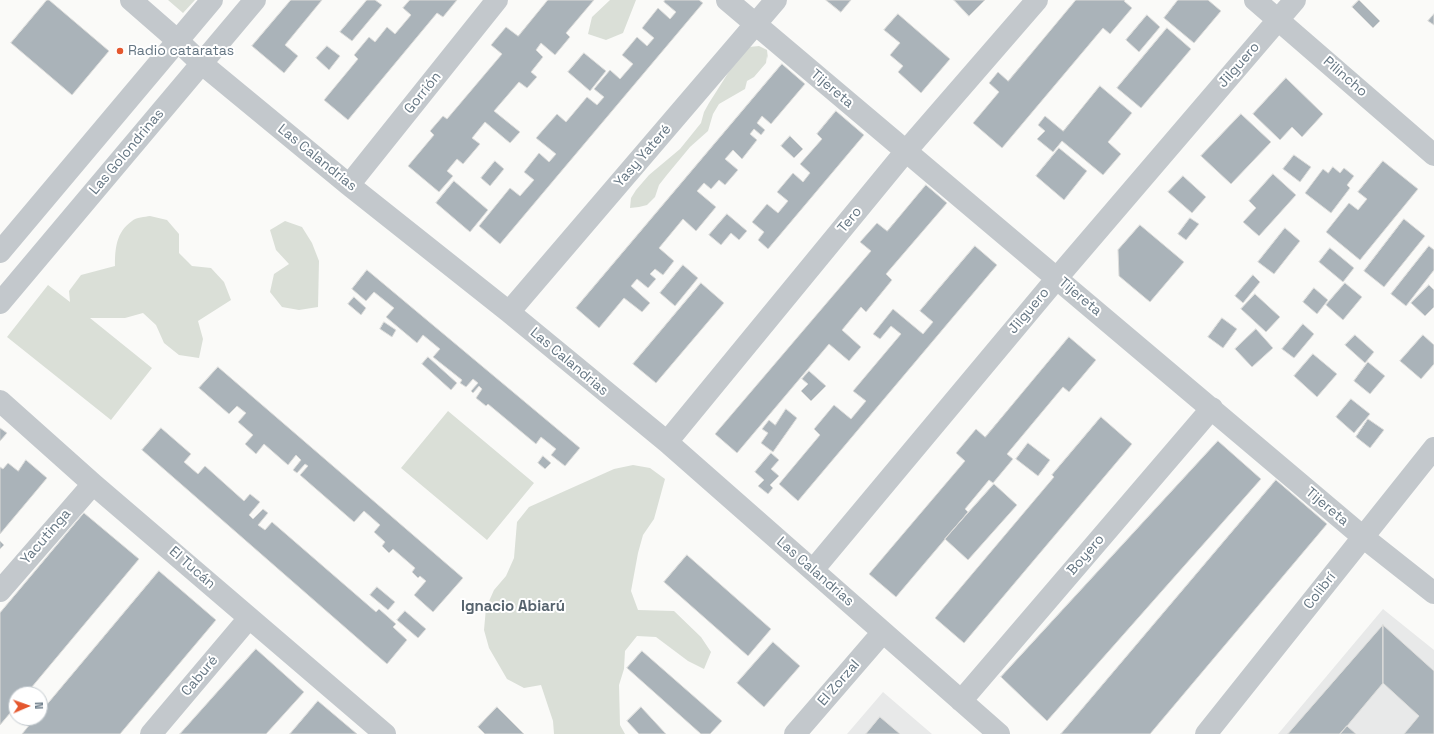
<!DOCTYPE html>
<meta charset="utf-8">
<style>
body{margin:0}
#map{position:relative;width:1434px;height:734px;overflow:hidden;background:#fafaf8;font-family:"Space Grotesk",sans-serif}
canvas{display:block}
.north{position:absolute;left:8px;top:686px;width:40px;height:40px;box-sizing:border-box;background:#fff;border:1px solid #c1c8cd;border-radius:50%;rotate:88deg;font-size:11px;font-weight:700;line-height:16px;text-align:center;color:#657683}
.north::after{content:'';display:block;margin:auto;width:14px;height:18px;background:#e4572e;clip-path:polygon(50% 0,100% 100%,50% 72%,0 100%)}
</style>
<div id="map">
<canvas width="1434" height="734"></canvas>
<div class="north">N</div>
</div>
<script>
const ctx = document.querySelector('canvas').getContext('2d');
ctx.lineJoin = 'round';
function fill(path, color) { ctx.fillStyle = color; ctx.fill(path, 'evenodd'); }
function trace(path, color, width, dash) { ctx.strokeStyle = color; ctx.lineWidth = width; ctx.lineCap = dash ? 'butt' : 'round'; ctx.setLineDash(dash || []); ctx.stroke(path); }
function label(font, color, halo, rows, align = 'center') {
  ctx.font = font + ' "Space Grotesk",sans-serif'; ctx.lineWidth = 4; ctx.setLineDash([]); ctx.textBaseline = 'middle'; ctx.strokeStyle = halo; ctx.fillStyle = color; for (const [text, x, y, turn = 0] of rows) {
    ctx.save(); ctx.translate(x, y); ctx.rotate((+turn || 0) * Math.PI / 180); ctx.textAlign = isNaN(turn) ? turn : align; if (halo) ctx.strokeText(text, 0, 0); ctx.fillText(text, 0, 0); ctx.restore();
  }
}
const built = new Path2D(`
 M1383 609 1434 650V734H1278Z
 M883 692 932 734H847Z`);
const green = new Path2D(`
 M168 0H195L183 13Z
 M610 0H636L623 33 606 40 588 34 592 17Z
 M759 46 767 50 768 59 767 56 766 63 754 77 747 81 745 89 719 104 713 114 708 131 690 147 666 176 659 185 655 197 647 205 639 207 630 208 631 198 636 190 649 175 680 149 701 123 704 112 709 103 730 70 749 47Z
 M150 216 167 220 179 234V253L192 266 211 268 224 282 231 300 198 321 203 339 199 358 179 355 164 343 156 325 143 313 125 318H90L152 368 111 420 7 337 48 285 70 302 69 291 81 275 115 266C115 249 116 232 132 221 136 217 145 217 150 216Z
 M285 221 302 227 312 243 319 261 318 307 299 310 282 307 270 292 274 274 289 264 276 250 270 230Z
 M448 411 534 483 487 540 401 468Z
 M633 465 650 468 665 479 654 519 643 535 638 553 631 591 638 610 674 611 701 637 711 652 704 669 688 661 656 637 637 636 625 651 624 669 619 685 620 725 625 734H554L553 721 541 685 524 688 507 679 489 648 484 630 486 608 494 590 506 576 514 558 517 522 529 507 614 469Z`);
const building = new Path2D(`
 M47 0H49L109 51 72 95 11 43Z
 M291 0H322L285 45 298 56 284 73 252 46Z
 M367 0H375L382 5 352 41 340 32Z
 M410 0H457L443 17 437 13 348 120 324 100 358 59 354 55 369 37 375 42 387 27 395 34 411 15 403 8Z
 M548 0H594L566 33 570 37 555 55 541 43 536 50 543 57 531 72 537 77 527 88 519 82 494 111 520 132 510 143 485 122 472 138 480 144 463 164 457 159 447 171 453 176 439 192 408 166 434 135 430 131 443 116 447 119 502 54 491 45 506 27 518 36Z
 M665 0H699L703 3 500 244 479 226 510 188 520 196 534 180 524 172 539 153 549 162 556 154 536 138 557 114 566 122 587 97 597 105 604 97 594 89 610 70 620 79 633 64 622 55 637 37 647 46 654 38 642 28 658 8 670 19 676 12 664 2Z
 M826 0H851L841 12Z
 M954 0H985L969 16Z
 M1076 0H1125L1124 1 1132 8 1110 34 1103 28 1002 148 973 123 999 92 989 83 998 72 1008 81Z
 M1178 0H1208L1221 11 1194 43 1164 18Z
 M1359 0 1380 21 1373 28 1352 7Z
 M898 14 950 59 921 93 898 72 903 66 890 55 900 43 884 30Z
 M1434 14V25L1428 21Z
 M1147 15 1160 27 1139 52 1126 40Z
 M1167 28 1191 49 1141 108 1117 88Z
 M327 46 340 56 329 70 316 58Z
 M584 53 606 71 590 91 568 72Z
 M782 64 805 84 771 124 762 116 757 123 765 130 761 135 754 129 750 134 757 140 742 159 733 150 725 159 738 170 725 185 719 180 711 189 704 183 697 191 716 207 696 231 683 219 659 248 674 261 663 275 655 269 650 274 656 279 648 288 637 279 631 286 650 303 642 312 624 298 599 328 576 308Z
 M1286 78 1323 114 1302 137 1292 127 1280 140 1253 114Z
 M1100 86 1132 113 1108 142 1121 154 1103 175 1062 141 1053 152 1037 139 1045 131 1038 125 1045 116 1063 131Z
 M836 111 864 135 768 249 758 240 764 232 752 222 767 204 778 213 788 201 777 192 793 173 803 182 810 173 800 164 822 139 817 134Z
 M1241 114 1271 142 1231 184 1201 156Z
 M790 136 803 149 794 158 781 146Z
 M1059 148 1087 171 1064 200 1036 176Z
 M1294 155 1311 167 1300 182 1283 169Z
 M495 161 504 169 490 186 481 178Z
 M1383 161 1418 189 1360 260 1326 232 1349 203 1358 210 1367 199 1358 192Z
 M1333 167 1340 173 1344 168 1354 176 1347 185 1350 188 1331 213 1305 193 1323 169 1328 173Z
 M1273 174 1296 195 1259 236 1243 222 1256 208 1249 201Z
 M1183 176 1206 197 1192 213 1168 192Z
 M454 181 488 210 470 232 436 203Z
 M926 185 947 203 886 274 892 280 866 312 861 307 842 330 861 347 849 361 829 344 737 453 715 434 871 251 860 242 877 223 887 231Z
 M727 214 747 231 739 240 731 233 721 245 709 235Z
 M1190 218 1199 224 1186 240 1178 234Z
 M1404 219 1425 236 1384 287 1364 271Z
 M1140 225 1184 262 1150 302 1119 276 1118 250Z
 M1285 228 1300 241 1274 274 1258 262Z
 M975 246 997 265 798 501 779 484 820 435 814 429 834 405 851 419 866 401 853 391 901 334 891 326 880 339 873 334 893 309 923 334 933 322 920 311Z
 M1429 246 1434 250V270L1406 306 1391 294Z
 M1330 248 1354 268 1343 282 1319 262Z
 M683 265 698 278 675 306 660 293Z
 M367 270 580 448 565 466 551 455 556 449 541 437 536 444 488 404 486 406 476 398 482 389 479 386 473 393 471 391 478 383 473 379 466 387 460 383 462 380 433 357 440 349 423 335 417 343 386 317 394 308 374 292 366 301 352 289Z
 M1253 275 1260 282 1243 303 1235 296Z
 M701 283 724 303 656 383 633 364Z
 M1345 283 1362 297 1343 320 1326 305Z
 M1429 285 1434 290V307L1425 316 1411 303Z
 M1314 288 1328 300 1317 314 1303 302Z
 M1255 294 1280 317 1266 332 1241 309Z
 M354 297 366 308 361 315 348 304Z
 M1222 318 1237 329 1223 348 1208 337Z
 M384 322 396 330 392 337 380 329Z
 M1303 324 1314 334 1294 358 1282 349Z
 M1256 329 1273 348 1252 367 1235 349Z
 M1355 335 1374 352 1365 363 1345 345Z
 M1423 335 1434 345V364L1421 379 1400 361Z
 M1069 337 1096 360 1069 392 1063 387 1007 454 1013 459 993 483 989 480 965 509 968 512 896 597 869 574 965 461 956 453 976 429 985 437Z
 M1313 354 1337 374 1317 397 1294 376Z
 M428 357 457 383 451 390 422 364Z
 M1368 362 1385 376 1370 394 1354 381Z
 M218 367 463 578 433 612 414 595 426 581 420 576 418 578 412 572 415 568 393 549 389 553 382 546 385 542 374 532 380 525 364 511 354 522 300 475 308 466 305 464 297 473 293 470 301 460 296 455 288 465 264 444 256 454 245 444 253 435 238 422 246 413 237 406 229 414 199 388Z
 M809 371 826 386 811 401 801 391 808 384 802 379Z
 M1351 399 1370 414 1354 433 1336 417Z
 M786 409 797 418 773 452 761 443 768 433 762 429 769 420 775 425Z
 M1101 417 1132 444 964 643 935 618 1054 477 1052 475Z
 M1368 419 1384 430 1370 448 1356 437Z
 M0 428 7 433 0 441Z
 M161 428 191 454 184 462 198 474 205 466 244 501 250 494 260 502 249 515 253 519 263 509 268 513 258 525 265 530 272 522 376 612 379 609 396 624 393 627 407 640 387 664 142 450Z
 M1218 441 1261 479 1047 721 1001 677Z
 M1028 443 1050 460 1038 476 1016 459Z
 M771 453 779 460 771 469 779 476 770 485 773 488 768 494 758 486 764 480 755 472Z
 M543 456 551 463 545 469 538 463Z
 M26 460 47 478 0 534V467L3 469 8 463 18 471Z
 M1276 480 1327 524 1150 734H1061Z
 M994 484 1017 505 968 560 945 539Z
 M84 513 139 559 26 694H16V706L0 725V613Z
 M0 541 4 545 0 549Z
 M687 555 771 629 748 656 664 582Z
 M159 571 216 620 120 734H22L35 718H40V713Z
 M377 587 395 602 388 610 370 595Z
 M405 611 426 629 418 638 397 620Z
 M1383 625 1434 671V734H1404L1419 716 1383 683Z
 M1383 625V683L1347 726 1340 734H1288Z
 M773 642 800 666 764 707 737 683Z
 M256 649 304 692 266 734H180Z
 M642 651 722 721 710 734H701L627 668Z
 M318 701 357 734H290Z
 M497 707 524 734H485L478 727Z
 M641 707 666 734H639L627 721Z
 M880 717 900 734H866Z
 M1347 726 1356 734H1340Z`);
const minor = new Path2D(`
 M131 0 178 41 201 63 349 185 509 312 667 442 999 734
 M727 0 1363 537 1434 593
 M1255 0 1434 155
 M349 185 497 0
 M0 252 212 0
 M0 303 255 0
 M509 312 776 0
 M0 401 93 484 385 734
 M667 442 906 151 1037 0
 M813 570 1057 278 1295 0
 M0 591 93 484
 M961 701 1212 408
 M151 734 249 618
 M795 734 883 632
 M1206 734 1434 448`);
const markers = [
 [120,51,4,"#e4572e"]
];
const poiNames = [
 ["Radio cataratas",128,51]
];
const streetNames = [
 ["Jilguero",1239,65,-49],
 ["Pilincho",1345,77,41],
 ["Tijereta",832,89,40],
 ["Gorrión",423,93,-51],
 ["Las Golondrinas",127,152,-50],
 ["Yasy Yateré",643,156,-49],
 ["Las Calandrias",317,158,39],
 ["Tero",850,220,-50],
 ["Tijereta",1080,297,40],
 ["Jilguero",1029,311,-50],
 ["Las Calandrias",569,362,40],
 ["Tijereta",1327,507,40],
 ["Yacutinga",46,537,-49],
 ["Boyero",1086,555,-49],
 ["El Tucán",192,568,41],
 ["Las Calandrias",815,572,41],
 ["Colibrí",1320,591,-52],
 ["Caburé",200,676,-50],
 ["El Zorzal",839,683,-49]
];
const neighbourhoodNames = [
 ["Ignacio Abiarú",513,607]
];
fill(built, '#e8e9e9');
fill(green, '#dadfd7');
fill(building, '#aab3b9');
trace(building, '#dcdcda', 1);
trace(minor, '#c3c8cc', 22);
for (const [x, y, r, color] of markers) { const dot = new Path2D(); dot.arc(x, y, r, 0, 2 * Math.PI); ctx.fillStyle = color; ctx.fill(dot); trace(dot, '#fff', 1.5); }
label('14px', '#657683', '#fff', poiNames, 'left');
label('14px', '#657683', '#fff', streetNames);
label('bold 15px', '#57646e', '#fff', neighbourhoodNames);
</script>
